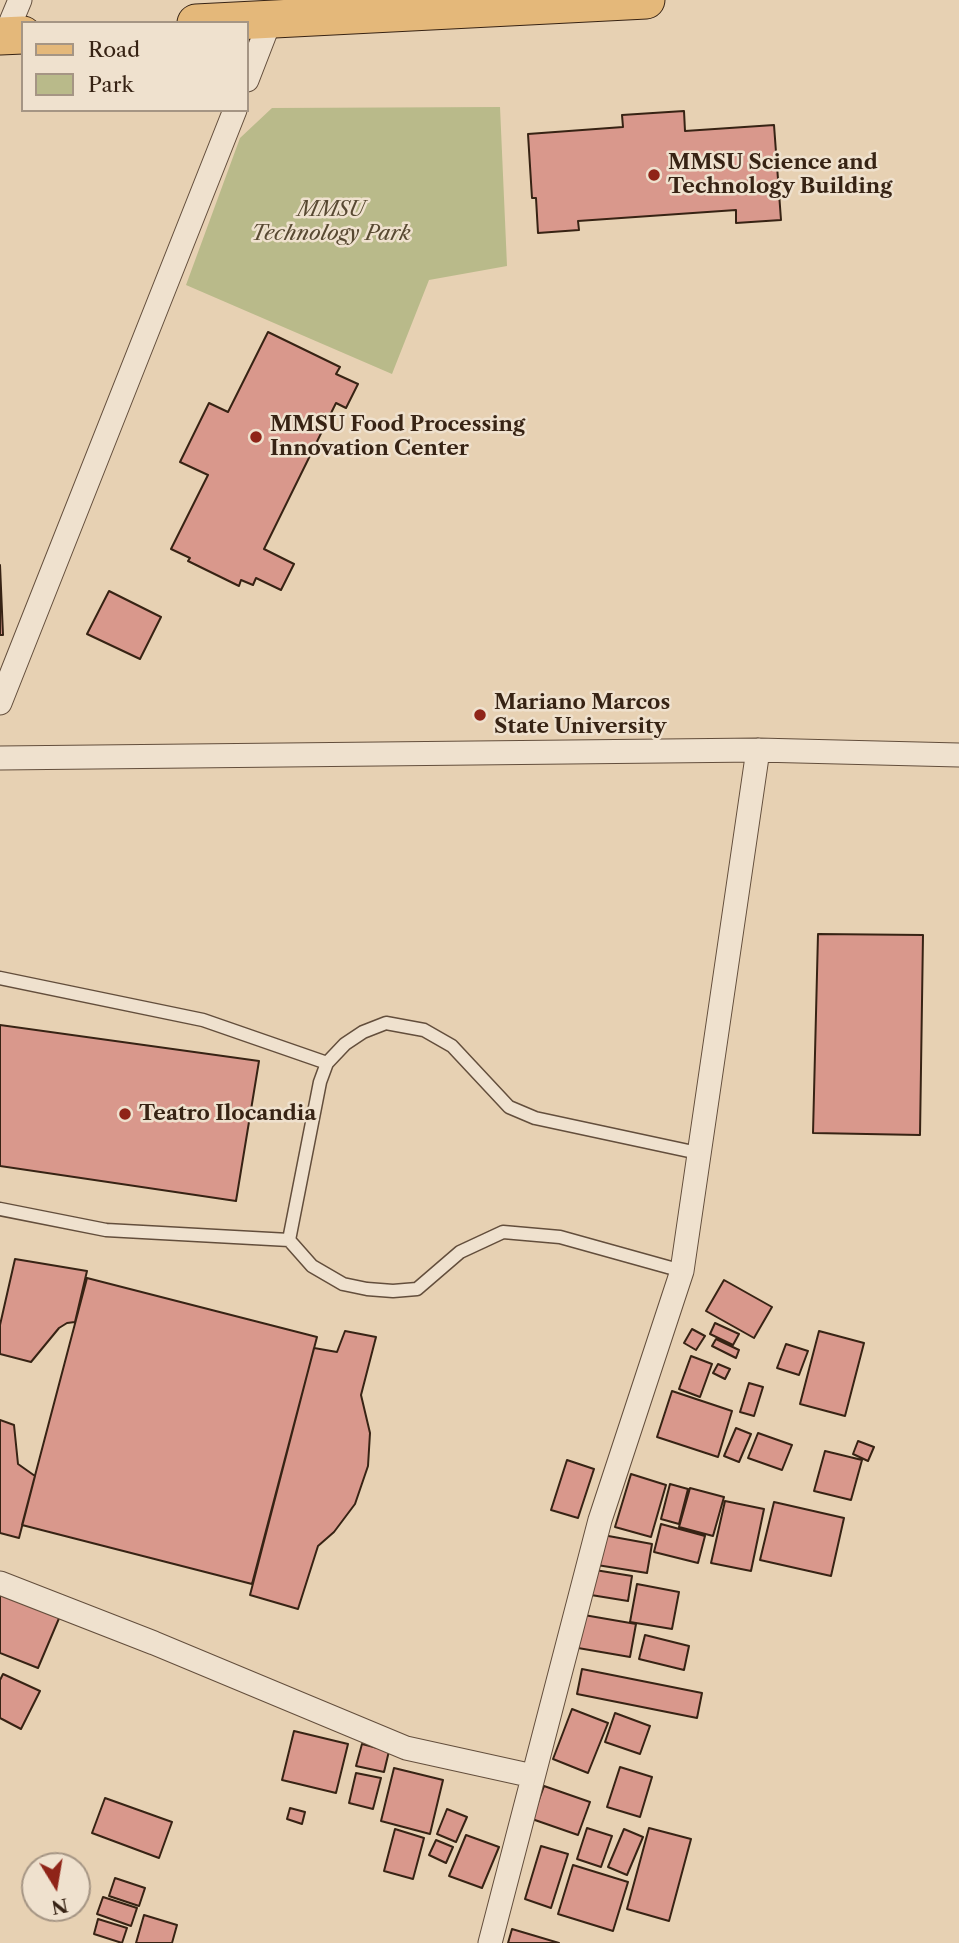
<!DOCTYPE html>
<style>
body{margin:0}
#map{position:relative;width:959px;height:1943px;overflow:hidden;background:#e7d1b3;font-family:"Libre Caslon Text",serif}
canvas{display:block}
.legend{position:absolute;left:21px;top:21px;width:228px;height:91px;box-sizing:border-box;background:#efe1ce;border:2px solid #a59584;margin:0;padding:9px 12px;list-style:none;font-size:21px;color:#372314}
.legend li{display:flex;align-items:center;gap:14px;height:35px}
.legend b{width:35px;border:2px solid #a59584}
.north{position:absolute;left:21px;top:1852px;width:70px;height:70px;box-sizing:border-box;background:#efe1ce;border:2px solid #a59584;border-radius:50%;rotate:169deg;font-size:19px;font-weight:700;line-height:28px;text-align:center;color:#372314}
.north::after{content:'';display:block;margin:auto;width:24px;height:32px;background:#8f2418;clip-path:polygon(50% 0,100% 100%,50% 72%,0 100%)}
</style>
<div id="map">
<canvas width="959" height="1943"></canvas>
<ul class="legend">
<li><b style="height:9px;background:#e4b87a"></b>Road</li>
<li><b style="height:19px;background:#b9ba8a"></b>Park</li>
</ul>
<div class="north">N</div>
</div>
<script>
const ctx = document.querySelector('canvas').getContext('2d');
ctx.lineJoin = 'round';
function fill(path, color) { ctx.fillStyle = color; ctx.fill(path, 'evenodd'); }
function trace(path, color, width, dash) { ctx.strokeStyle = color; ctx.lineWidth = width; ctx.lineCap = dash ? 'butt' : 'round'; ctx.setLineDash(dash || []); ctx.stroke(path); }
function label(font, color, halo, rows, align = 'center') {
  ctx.font = font + ' "Libre Caslon Text",serif'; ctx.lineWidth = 5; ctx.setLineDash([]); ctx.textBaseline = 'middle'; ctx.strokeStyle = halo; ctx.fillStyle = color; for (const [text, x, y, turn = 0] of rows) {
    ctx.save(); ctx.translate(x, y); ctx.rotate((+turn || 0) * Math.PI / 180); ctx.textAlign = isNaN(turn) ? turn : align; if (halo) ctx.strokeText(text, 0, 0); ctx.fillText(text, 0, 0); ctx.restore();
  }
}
const green = new Path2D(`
 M500 107 507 266 429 280 392 374 186 285 240 138 272 108Z`);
const building = new Path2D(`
 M684 111 685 131 774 125 781 220 736 223V210L578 221 579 230 538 233 536 198H532L528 134 623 127 622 115Z
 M268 332 340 367 336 374 358 384 346 408 336 403 264 549 294 564 281 590 256 578 253 585 241 580 239 586 188 561 190 558 171 549 208 475 180 462 209 403 228 412Z
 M0 565 3 635H0Z
 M109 591 161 617 140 659 87 634Z
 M818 934 923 935 920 1135 813 1133Z
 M0 1025 259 1061 236 1201 0 1166Z
 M15 1259 87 1271 75 1322 67 1323 59 1328 31 1362 0 1354V1325Z
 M87 1278 317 1337 252 1584 22 1525Z
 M724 1280 772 1307 754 1338 706 1311Z
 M715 1323 739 1334 733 1345 710 1334Z
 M692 1329 705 1336 696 1350 684 1343Z
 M345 1331 376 1337 361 1395 370 1433 368 1466 355 1504 334 1532 318 1546 298 1609 250 1595 314 1348 337 1352Z
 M819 1331 864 1343 845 1416 800 1404Z
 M716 1339 739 1350 736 1358 712 1346Z
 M786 1344 808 1351 799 1375 777 1368Z
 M691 1356 712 1364 700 1397 679 1389Z
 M718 1364 730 1369 725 1379 713 1373Z
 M749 1383 763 1387 754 1416 740 1412Z
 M672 1391 732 1411 718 1457 657 1437Z
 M0 1420 14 1425 18 1464 35 1476 19 1538 0 1533Z
 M736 1428 751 1434 739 1462 724 1456Z
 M758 1433 792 1445 782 1470 748 1458Z
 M858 1441 874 1447 868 1461 853 1454Z
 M825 1451 862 1460 851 1500 814 1491Z
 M567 1460 594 1469 578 1518 551 1510Z
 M631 1474 666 1485 651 1537 615 1527Z
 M670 1484 688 1489 679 1524 661 1519Z
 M690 1488 724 1497 713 1536 679 1527Z
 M725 1501 764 1509 751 1571 711 1563Z
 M774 1502 844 1518 831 1576 760 1560Z
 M661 1524 705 1536 698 1563 654 1552Z
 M603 1535 652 1544 647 1573 597 1565Z
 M595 1570 632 1576 628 1601 591 1595Z
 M637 1584 679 1592 672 1629 630 1622Z
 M0 1591 60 1616 38 1668 0 1653Z
 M584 1615 636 1624 630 1657 578 1648Z
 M645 1635 689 1646 684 1670 639 1659Z
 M582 1669 702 1693 697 1718 577 1694Z
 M3 1674 40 1691 21 1729 0 1718V1680Z
 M572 1709 608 1723 588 1773 553 1759Z
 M615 1713 650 1726 640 1754 605 1742Z
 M294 1731 348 1744 336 1793 282 1780Z
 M362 1744 389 1751 384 1772 356 1766Z
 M620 1767 652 1777 640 1817 607 1807Z
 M394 1768 443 1780 430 1834 381 1821Z
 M356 1773 381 1778 373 1809 349 1803Z
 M544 1786 590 1802 578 1835 532 1819Z
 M105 1798 172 1822 159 1858 92 1833Z
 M290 1808 305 1812 302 1824 287 1819Z
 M447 1809 467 1817 456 1842 437 1834Z
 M587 1828 612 1836 601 1867 577 1859Z
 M649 1828 691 1839 669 1921 627 1909Z
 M395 1829 424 1838 413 1879 384 1871Z
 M624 1829 643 1837 627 1875 608 1867Z
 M466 1835 499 1847 482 1888 449 1876Z
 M436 1840 453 1847 446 1863 429 1855Z
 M541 1846 568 1854 551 1908 525 1899Z
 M573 1865 628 1882 613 1931 558 1914Z
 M115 1878 145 1888 139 1906 109 1896Z
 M103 1897 137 1908 131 1926 97 1914Z
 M144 1915 177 1925 172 1943H136Z
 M98 1919 127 1928 122 1943 94 1934Z
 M512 1929 559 1943H508Z`);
const lane = new Path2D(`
 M0 978 203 1020 327 1063
 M0 1209 106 1230 289 1240
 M682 1271 560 1237 503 1232 460 1252 417 1289 393 1291 367 1289 343 1284 312 1266 289 1240 320 1082 327 1063 345 1044 363 1032 386 1023 424 1030 452 1046 509 1107 535 1118 698 1153`);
const street = new Path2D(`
 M5 36 20 0
 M247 80 271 18
 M0 703 235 110
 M0 758 758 750 959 755
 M0 1583 154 1643 406 1748 533 1776
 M490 1943 600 1520 682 1271 758 750`);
const primary = new Path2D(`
 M196 23 646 0
 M0 36 23 35`);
const markers = [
 [654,175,7,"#8f2418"],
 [256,437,7,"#8f2418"],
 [480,715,7,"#8f2418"],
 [125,1114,7,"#8f2418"]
];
const poiNames = [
 ["MMSU Science and",668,163],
 ["Technology Building",668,187],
 ["MMSU Food Processing",270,425],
 ["Innovation Center",270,449],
 ["Mariano Marcos",494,703],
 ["State University",494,727],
 ["Teatro Ilocandia",139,1114]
];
const parkNames = [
 ["MMSU",331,210],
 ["Technology Park",331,234]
];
fill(green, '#b9ba8a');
fill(building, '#d9988c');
trace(building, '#372314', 2);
trace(lane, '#634e3c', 15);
trace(street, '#634e3c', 25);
trace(primary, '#372314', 39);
trace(lane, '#efe1ce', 12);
trace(street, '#efe1ce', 23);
trace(primary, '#e4b87a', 37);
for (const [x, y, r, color] of markers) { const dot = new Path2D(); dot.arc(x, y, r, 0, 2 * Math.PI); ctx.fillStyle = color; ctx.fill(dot); trace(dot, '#efe1ce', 2.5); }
label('bold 21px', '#372314', '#efe1ce', poiNames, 'left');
label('italic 21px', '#584932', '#efe1ce', parkNames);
</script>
